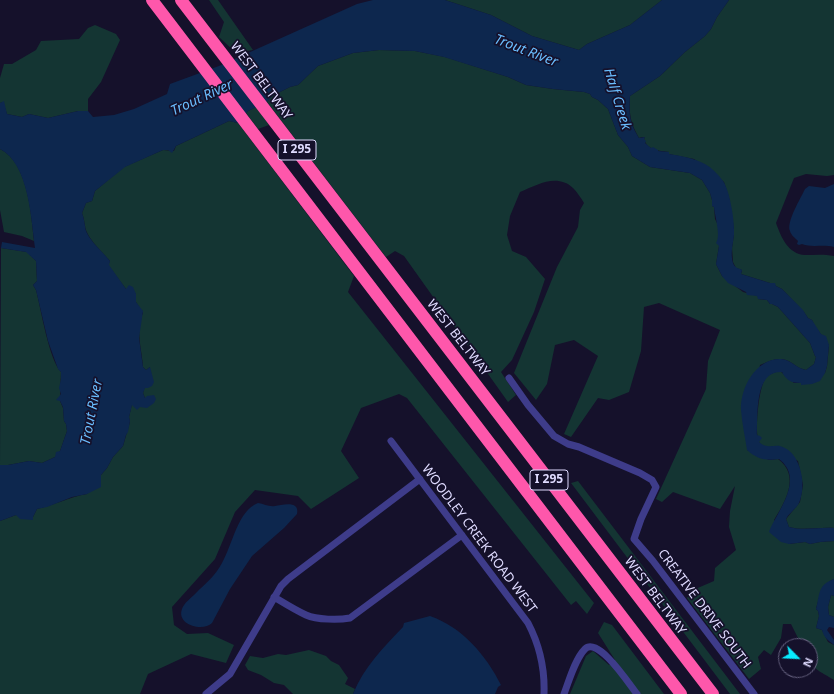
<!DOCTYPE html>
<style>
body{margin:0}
#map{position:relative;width:834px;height:694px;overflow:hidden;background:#15112b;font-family:"Noto Sans",sans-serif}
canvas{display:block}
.north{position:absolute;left:778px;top:638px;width:40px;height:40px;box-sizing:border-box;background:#15112b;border:1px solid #666280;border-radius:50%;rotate:114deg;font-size:11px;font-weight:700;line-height:16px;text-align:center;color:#dfdbff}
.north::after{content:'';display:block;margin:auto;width:14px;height:18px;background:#08ebfe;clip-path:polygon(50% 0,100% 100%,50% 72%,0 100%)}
</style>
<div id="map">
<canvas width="834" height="694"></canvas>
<div class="north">N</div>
</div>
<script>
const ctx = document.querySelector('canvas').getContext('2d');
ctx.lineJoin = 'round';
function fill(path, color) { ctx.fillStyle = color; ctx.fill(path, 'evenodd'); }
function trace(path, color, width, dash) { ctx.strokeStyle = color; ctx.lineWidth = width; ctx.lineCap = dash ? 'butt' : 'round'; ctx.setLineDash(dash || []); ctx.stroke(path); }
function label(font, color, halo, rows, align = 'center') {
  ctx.font = font + ' "Noto Sans",sans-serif'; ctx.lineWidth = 3.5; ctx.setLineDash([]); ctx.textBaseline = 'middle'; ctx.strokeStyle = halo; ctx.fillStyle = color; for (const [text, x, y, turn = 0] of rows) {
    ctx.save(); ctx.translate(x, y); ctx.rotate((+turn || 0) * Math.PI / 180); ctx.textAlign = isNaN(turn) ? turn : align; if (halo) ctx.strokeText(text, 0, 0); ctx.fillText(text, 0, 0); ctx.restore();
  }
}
const green = new Path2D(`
 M209 0H218L253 50 236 53 219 37 224 22Z
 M445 0H662L630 25 587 44 579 50 532 36 491 15Z
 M729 0H834V175L827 176 806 174 794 178 776 223C781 237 788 254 805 255 815 255 824 254 834 256V528C819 527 802 531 789 527L786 519 800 502 803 485 798 461 775 446C770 448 762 448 759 442 754 433 759 384 766 378 769 374 775 372 780 371L794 383H801L825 373 827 366 829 345 814 325 812 320 808 318 804 312 782 289 776 286 773 283H770L741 274 742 270 736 268 733 262 732 248 734 234 733 222 729 198 724 182 694 159 669 154V152C659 151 647 150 644 139L645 137H642L639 138C630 122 629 114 630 96L660 76 685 52 705 36 711 29 717 17Z
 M95 25 116 34 120 40 101 82 88 99V111H78L48 118 29 114 22 117 7 114 3 102 0 103V78L4 64H12L36 50 41 41 79 39 88 28Z
 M379 50 415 51 445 57 508 77 526 85 553 89 584 92 590 94 592 97 598 100 608 109 618 135 628 147 632 156 650 167 690 173 702 180 710 193 712 200V206L714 207 715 219 718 225 719 246 716 264 722 276 743 292 758 296V299L767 300 770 304H772L778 307 810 343 815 356 816 357 814 364 806 370C796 368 793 362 786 360 777 357 768 362 760 365L747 450 769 460 778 459C801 476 785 502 774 520L789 544 805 542 810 544 820 542 834 541V579C822 584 819 598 816 609L818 611 819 616 816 628 822 630 828 642 834 645V680C815 668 810 670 810 646H802L791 624H783L781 638 771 655 764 650 758 657 761 669 749 679 687 598 693 590 714 581 715 568 736 550 729 527 730 511 735 486 720 509 673 492 662 502 656 499 706 389 708 361 720 330 659 303 644 307 641 351 629 392 609 400 598 398 571 437 564 434 598 356 574 340 555 345 547 384 536 400 514 373 557 267 578 227 580 210 584 203C581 198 577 192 573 188 557 173 537 185 520 192L510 216 507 235 512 251 526 257 545 279 534 312 512 360 501 372 516 395 508 402 404 256 395 251 386 257 267 102 272 96 290 87 298 85 318 66 353 53Z
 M256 107 269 125 258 129 246 113 248 111Z
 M229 121 238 123 354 276 348 292 594 603 587 614 576 601 571 605 407 398 399 394 361 408 341 451 359 478 311 509 298 496 255 490 235 512 215 559 172 607 174 625 187 634 208 633 234 645 226 663 191 654 148 674 140 694H0V521L16 515 33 517 37 509C54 505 70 497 87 494L101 475 107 468 113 457 123 446 130 422 129 417 132 404 145 398 143 393 150 367 146 370 143 367C142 349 135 330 143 313L136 302V294L126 289 108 265 110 261C102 252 86 237 85 226 84 221 84 218 82 213L86 203 92 201 95 191 124 167 163 150 174 151 176 146Z
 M0 149C28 163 31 213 34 241L22 236 4 232 0 210Z
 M1 248 27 252 36 261 37 281 33 285 36 290C41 309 49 360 61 372L60 401 63 408 64 421 66 424 67 431 60 451 55 457 42 463 29 461 8 465H0Z
 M578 481 740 694H730L571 483Z
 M831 595 834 596V617L829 615 828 607Z
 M604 622 612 625 664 694H570L586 656 593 651 609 665 615 660 598 633Z
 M309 650 326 656 331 661 339 665 348 678 345 684 355 689 353 694H293L284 685 274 683 261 675 248 670 245 665 250 656 263 658 278 654 286 655Z`);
const water = new Path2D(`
 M373 0H445L491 15 532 36 579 50 587 44 630 25 662 0H729L717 17 711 29 705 36 685 52 660 76 630 96C629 114 629 122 639 138L645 137 644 139 646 141 645 143 651 148 653 147 658 150V151L669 152V154C681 156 694 158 705 164 712 168 718 174 723 181 730 191 735 222 734 235 733 244 730 254 733 263 735 268 738 268 742 270L741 274 770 283H775L776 286 782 289 803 310 808 318 812 320 821 334 826 336 829 345 827 366 825 373 820 381 812 384 801 385V383C791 383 786 380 782 372 754 370 758 417 757 435L760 436 762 438 759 442C770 451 774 442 785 448 801 456 807 486 799 503 796 509 789 513 786 519L789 527C802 531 819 527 834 528V541L820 542 810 544 805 542 789 544 781 542 769 532C778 510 805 479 779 459 765 461 757 459 747 450 745 437 742 423 741 410 740 388 756 358 781 359 790 359 796 368 806 370L814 364 816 357 815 356 810 343 778 307 772 304H770L767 300 758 299 757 296 747 295 746 292 728 283 722 276 716 264 719 246 716 243C721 236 715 217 714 207L712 206V200L710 193 702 180 690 173 650 167 632 156 628 147 618 135 608 109 598 100 592 97 590 94 584 92 553 89 526 85 508 77 444 57 415 51 379 50 353 53 318 66 298 85 290 87 272 96 267 102 248 111 238 123 229 121 176 146 172 153 168 150H163L125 167 95 191 92 201 86 203 82 213C84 218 84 221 85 226 85 237 103 252 110 261L109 265 126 289 129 285 133 287 136 294V302L143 311 139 338 143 367 146 370 150 367 154 382 152 386 148 388H145L143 393 145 398 147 396 154 395 156 399 154 403 147 408 140 407 137 410 132 405 129 417 130 421 128 432 126 435 123 446 113 457 107 468 101 475V487L87 494 72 497 47 507 37 509 33 517V520L20 519 16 515 0 521V465H8L29 461 42 463 55 457 56 452 60 451 67 431 66 424 64 421 63 407 60 401 56 400 61 394 59 388 61 379V372L58 369 48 341 36 290 33 285 37 281 36 261 26 252 1 248 2 242 35 248C31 219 29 164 0 149V103L4 101 7 114 22 117 29 114 48 118 78 111H88L93 117 114 115 134 109 167 94 170 84 219 66 357 4Z
 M834 184V247C823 244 812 248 802 244L799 245 797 244 798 241C795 238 791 235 790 231 786 222 801 198 805 189L809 186 825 188Z
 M258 503C264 504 269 507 275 506 282 505 300 500 297 514L284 528 252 556 230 589 212 623C203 632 176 625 182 609 184 603 191 598 196 593 205 584 216 575 222 563 232 546 238 510 258 503Z
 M834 579V596L831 595 828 607 829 615 834 617V628L829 627 827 630 834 640V645C828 640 824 638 822 630L816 628 819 616 818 611 816 609C820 595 817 585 834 579Z
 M430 616C462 627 486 655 501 685L498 687 495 694H353C364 667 383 648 403 627L404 623Z`);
const minor = new Path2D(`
 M509 378 528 405 554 436 568 444 579 447 640 473 652 480 656 487 641 519 634 539 653 561 754 694
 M391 441 528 623C540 646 545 668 544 694
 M274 597C284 603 295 610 306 615 317 620 339 620 350 618L462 535
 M206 694 230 674 281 586 288 579 420 479
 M564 694C569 681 575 659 585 649 598 636 629 684 637 694`);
const motorway = new Path2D(`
 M152 0 681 694
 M181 0 713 694`);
const shields = [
 [297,150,38],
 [549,480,38]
];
const shieldNames = [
 ["I 295",297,150],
 ["I 295",549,480]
];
const streetNames = [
 ["WEST BELTWAY",261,81,53],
 ["WEST BELTWAY",458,338,52],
 ["WOODLEY CREEK ROAD WEST",479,539,53],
 ["WEST BELTWAY",655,596,53],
 ["CREATIVE DRIVE SOUTH",704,609,53]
];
const waterNames = [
 ["Trout River",526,51,21],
 ["Trout River",202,98,-25],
 ["Half Creek",617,99,73],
 ["Trout River",92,412,-79]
];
fill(green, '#143533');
fill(water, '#0d274e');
trace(minor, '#3e3c8a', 7);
trace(motorway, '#fe57ab', 12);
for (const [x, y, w] of shields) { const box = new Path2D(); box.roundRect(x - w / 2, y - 10, w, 20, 3); ctx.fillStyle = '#15112b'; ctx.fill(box); trace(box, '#dfdbff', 1); }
label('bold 12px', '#dfdbff', null, shieldNames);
label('13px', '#dfdbff', '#15112b', streetNames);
label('italic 14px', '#6abdfe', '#15112b', waterNames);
</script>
